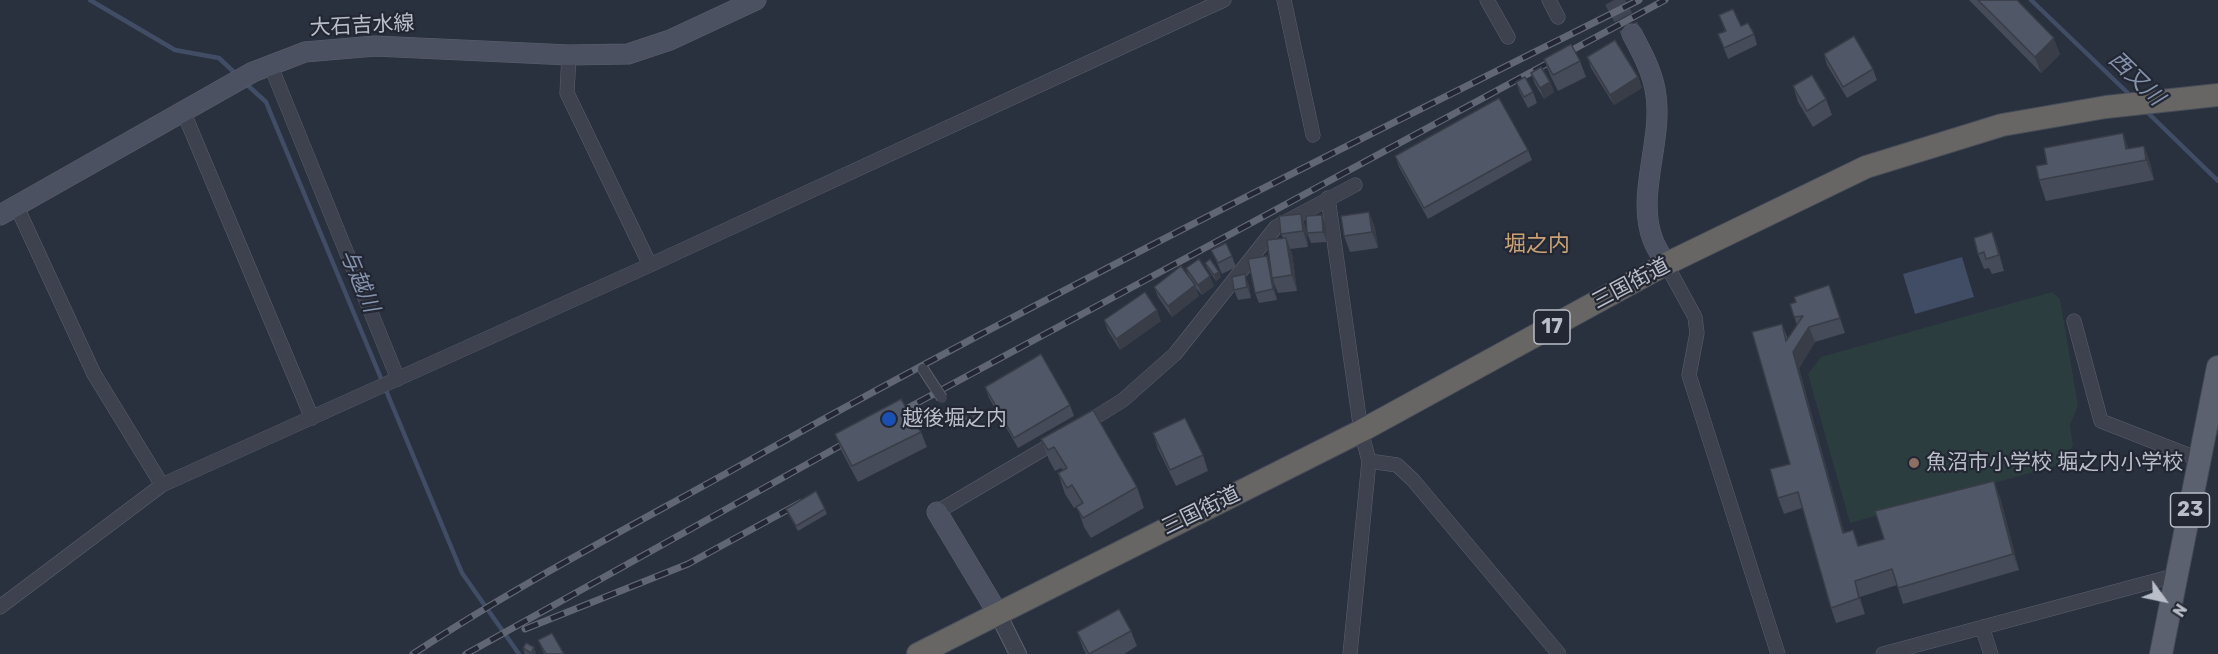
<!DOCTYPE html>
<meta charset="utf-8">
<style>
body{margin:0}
#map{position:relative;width:2218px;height:654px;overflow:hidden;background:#29303e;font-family:Rubik,sans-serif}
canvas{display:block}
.north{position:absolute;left:2134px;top:570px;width:60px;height:60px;-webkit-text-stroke:4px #222733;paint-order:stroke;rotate:123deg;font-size:16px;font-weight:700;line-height:24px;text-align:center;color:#b9bec9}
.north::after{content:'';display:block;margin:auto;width:21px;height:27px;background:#b9bec9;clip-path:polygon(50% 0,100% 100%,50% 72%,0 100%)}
</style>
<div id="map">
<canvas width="2218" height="654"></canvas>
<div class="north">N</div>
</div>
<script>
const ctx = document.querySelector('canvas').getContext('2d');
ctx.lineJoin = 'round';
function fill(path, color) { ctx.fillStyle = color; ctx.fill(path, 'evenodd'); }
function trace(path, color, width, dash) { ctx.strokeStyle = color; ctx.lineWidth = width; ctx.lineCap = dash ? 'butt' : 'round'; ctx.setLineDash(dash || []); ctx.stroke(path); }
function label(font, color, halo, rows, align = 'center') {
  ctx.font = font + ' Rubik,"Noto Sans JP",sans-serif'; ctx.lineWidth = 4.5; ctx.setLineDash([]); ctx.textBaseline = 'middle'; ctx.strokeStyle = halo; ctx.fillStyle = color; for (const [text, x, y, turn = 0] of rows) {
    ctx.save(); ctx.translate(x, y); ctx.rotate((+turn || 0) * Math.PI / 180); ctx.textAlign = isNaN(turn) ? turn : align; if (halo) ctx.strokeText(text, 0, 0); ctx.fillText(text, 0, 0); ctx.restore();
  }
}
const green = new Path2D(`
 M2052 292 2060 299 2078 406 2070 425 2073 446 2059 465 1850 523 1808 374 1821 357Z`);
const water = new Path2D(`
 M1962 257 1974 297 1915 314 1903 274Z`);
const stream = new Path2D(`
 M90 0 175 50 219 58 238 76
 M2031 0 2131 96
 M244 82 266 102 462 573 519 654
 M2145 110 2218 181`);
const secondaryTunnel = new Path2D(`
 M1614 0 1632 34`);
const minor = new Path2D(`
 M1284 0 1313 135
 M1487 0 1508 37
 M1549 0 1558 17
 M569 55 567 93 650 265
 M270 64 398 379
 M183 111 312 418
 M1328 198 1361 431 1369 461 1350 654
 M16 205 94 374 162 485
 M1666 264 1695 317 1697 333 1689 375 1778 654
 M2074 321 2101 421 2201 460
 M1083 425 1123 400 1175 354 1276 227 1355 185
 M1369 461 1397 465 1413 480 1559 654
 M937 512 1059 440
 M0 607 162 485 650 265 1224 0
 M1982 627 1991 654
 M1883 654 2177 575`);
const tertiary = new Path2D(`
 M997 612 1018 654`);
const secondary = new Path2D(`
 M1632 34C1641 51 1651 69 1655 89 1665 137 1635 194 1653 240 1656 248 1662 257 1666 264
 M0 215 253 72 305 52 375 46 569 55 628 54 670 40 756 0
 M937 512 997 612`);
const primary = new Path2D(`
 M2161 654 2218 367`);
const trunk = new Path2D(`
 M918 654 1361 431 1666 264 1866 167 2002 125 2106 107 2218 95`);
const rail = new Path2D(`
 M893 416 1665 0
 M525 629 688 564 800 503
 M413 654C516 586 626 529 734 469 1030 302 1335 152 1639 0
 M466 654 854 438`);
const pedestrianBridge = new Path2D(`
 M923 369 942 398`);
const wall = new Path2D(`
 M1969 0H2017L2060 54 2041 73Z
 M1719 15 1741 26 1754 34 1757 45 1728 59 1718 34 1725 31Z
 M1824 54 1873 69 1877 80 1847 98 1827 65Z
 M1587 57 1638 77 1642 88 1614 105 1591 68Z
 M1544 59 1580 61 1586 77 1558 91 1550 75Z
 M1531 73 1550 82 1554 92 1544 99 1535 84Z
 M1516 82 1533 92 1537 103 1528 108 1520 93Z
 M1793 86 1826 99 1832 115 1813 127 1798 102Z
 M2144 146 2151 166 2154 180 2046 201 2039 180 2128 149Z
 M1528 150 1532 160 1428 219 1399 167 1395 156Z
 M1369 212 1375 228 1378 248 1350 252 1344 236Z
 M1301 214 1306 229 1308 247 1290 249 1292 253 1297 291 1278 293 1273 281 1277 300 1259 303 1255 293 1267 256 1271 267 1283 238 1281 234Z
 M1326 225 1327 242 1311 243 1307 233Z
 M1992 232 1998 248 2004 271 1992 274 1989 268 1984 269 1978 254Z
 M1211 250 1232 256 1236 267 1222 274Z
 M1205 263 1219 272 1221 277 1216 281 1207 268Z
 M1186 268 1214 286 1202 295 1196 288 1199 296 1172 317 1158 297 1154 287 1189 277Z
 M1249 285 1251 298 1238 300 1234 290Z
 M1829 285 1845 333 1815 342 1799 368 1844 533 1853 530 1859 546 1884 539 2000 497 2019 570 1903 604 1897 585 1860 597 1865 614 1836 623 1831 608 1802 508 1784 514 1778 498 1790 464 1782 324 1788 339 1797 325 1790 304Z
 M1104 320 1161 321 1120 350 1108 331Z
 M985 387 1070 405 1074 416 1018 448 989 398Z
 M960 415 972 426 968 429 962 420Z
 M921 432 927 447 858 482 841 450 835 434Z
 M1153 433 1203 455 1208 471 1176 486 1158 449Z
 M1041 439 1137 487 1144 508 1091 538 1084 527 1077 507 1074 508 1065 494 1058 473 1063 470 1061 468 1055 471 1049 460Z
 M786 509H825L827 514 798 531 788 514Z
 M1131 631 1137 646 1124 654H1086L1083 648 1077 632Z
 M538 640 564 654H544Z
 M534 647 536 653V654H525L523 648Z`);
const shadedWall = new Path2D(`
 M2054 38 2060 54 2041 73 2035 57Z
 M1638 77 1642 88 1614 105 1610 95Z
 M1550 82 1554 92 1544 99 1540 88Z
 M2123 133 2130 153 2126 149Z
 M2144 146 2151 166 2154 180 2146 160Z
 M1369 212 1375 228 1378 248 1372 232Z
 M1301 214 1306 229 1308 247 1303 231Z
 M1322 215 1326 225 1327 242 1323 232Z
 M1992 232 1998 248 2004 271 1999 255Z
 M1286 238 1292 253 1297 291 1292 275Z
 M1267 256 1271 267 1277 300 1273 289Z
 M1219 272 1221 277 1216 281 1214 275Z
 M1245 274 1249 285 1251 298 1247 287Z
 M1210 276 1214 286 1202 295 1198 285Z
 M1195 285 1199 296 1172 317 1168 306Z
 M1157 310 1161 321 1120 350 1116 339Z
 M1809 327 1815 342 1799 368 1849 549 1843 533 1793 352Z
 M981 413 983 419 975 424 973 418Z
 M970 421 972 426 968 429 966 424Z
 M1994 481 2000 497 2019 570 2013 554Z
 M1855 581 1860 597 1865 614 1859 598Z
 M534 647 536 653V654H532Z`);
const building = new Path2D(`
 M1978 0H2017L2054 38 2035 57Z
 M1733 9 1741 26 1748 23 1754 34 1724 48 1718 34 1726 31 1719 15Z
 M1854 36 1873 69 1843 87 1824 54Z
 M1615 40 1638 77 1610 95 1587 57Z
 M1571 44 1580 61 1553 75 1544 59Z
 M1541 67 1550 82 1540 88 1531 73Z
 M1812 75 1826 99 1807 111 1793 86Z
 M1525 77 1533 92 1524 97 1516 82Z
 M1499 98 1528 150 1424 208 1395 156Z
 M2123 133 2126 149 2144 146 2146 160 2039 180 2036 166 2047 164 2044 148Z
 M1369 212 1372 232 1344 236 1341 216Z
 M1301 214 1303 231 1281 234 1279 216Z
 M1322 215 1323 232 1307 233 1306 216Z
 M1992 232 1999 255 1986 259 1984 252 1978 254 1974 238Z
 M1286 238 1292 275 1272 278 1267 240Z
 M1226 243 1232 256 1218 263 1211 250Z
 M1267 256 1273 289 1255 293 1248 259Z
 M1199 259 1210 276 1198 285 1186 268Z
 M1210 259 1219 272 1214 275 1205 263Z
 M1181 266 1195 285 1168 306 1154 287Z
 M1245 274 1247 287 1234 290 1232 277Z
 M1829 285 1840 318 1809 327 1793 352 1843 533 1853 530 1858 546 1884 539 1875 511 1994 481 2013 554 1898 588 1892 569 1855 581 1859 598 1831 608 1798 492 1778 498 1770 469 1790 464 1752 332 1782 324 1786 341 1803 316 1794 317 1790 304 1796 302 1794 297Z
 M1145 292 1157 310 1116 339 1104 320Z
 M1041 354 1070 405 1014 438 985 387Z
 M901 399 921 432 852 466 835 434Z
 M977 406 981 413 973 418 968 411Z
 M1093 410 1137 487 1083 518 1076 507 1083 503 1072 485 1067 488 1058 473 1067 468 1054 447 1048 450 1041 439Z
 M964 412 970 421 966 424 960 415Z
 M1185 418 1203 455 1170 470 1153 433Z
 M816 491 825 509 796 526 786 509Z
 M1119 609 1131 631 1089 654 1077 632Z
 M552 633 564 654H546L538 640Z
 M526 643 534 647 531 653 523 648Z`);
const markers = [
 [889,419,8,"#1a4fb4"],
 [1914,463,6,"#8d6e63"]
];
const shields = [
 [1552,327,36],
 [2190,510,39]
];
const shieldNames = [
 ["17",1552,327],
 ["23",2190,510]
];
const streetNames = [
 ["大石吉水線",362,26,-3],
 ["三国街道",1631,284,-28],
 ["三国街道",1201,511,-26]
];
const poiNames = [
 ["越後堀之内",902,419],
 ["魚沼市小学校 堀之内小学校",1926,463]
];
const waterNames = [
 ["西又川",2136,79,44],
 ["与越川",359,281,67]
];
const neighbourhoodNames = [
 ["堀之内",1537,245]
];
fill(green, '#2c3d40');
fill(water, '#414c65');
trace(stream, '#414c65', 4.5);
trace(secondaryTunnel, '#3f4553', 20, [20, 10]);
trace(minor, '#5b606c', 15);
trace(tertiary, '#5b606c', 18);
trace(secondary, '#5b606c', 21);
trace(primary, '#464b57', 24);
trace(trunk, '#484d59', 24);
trace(minor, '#3d424e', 14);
trace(tertiary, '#3d424e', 16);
trace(secondary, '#4c5161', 20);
trace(primary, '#5b616e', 22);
trace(trunk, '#676664', 22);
trace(rail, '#606674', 7);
trace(rail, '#222733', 4.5, [14]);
trace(pedestrianBridge, '#5b606c', 12, []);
trace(pedestrianBridge, '#3d424e', 10);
fill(wall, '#454b58');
fill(shadedWall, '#383d47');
fill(building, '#505766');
trace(building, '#383d47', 1.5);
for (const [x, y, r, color] of markers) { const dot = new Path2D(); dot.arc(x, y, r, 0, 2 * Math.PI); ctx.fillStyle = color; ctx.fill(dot); trace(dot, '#222733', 2); }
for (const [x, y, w] of shields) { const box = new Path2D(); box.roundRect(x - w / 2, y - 17, w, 34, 4.5); ctx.fillStyle = '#222733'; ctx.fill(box); trace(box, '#b9bec9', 1.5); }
label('bold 20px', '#b9bec9', null, shieldNames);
label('21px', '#b9bec9', '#222733', streetNames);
label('21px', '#b9bec9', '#222733', poiNames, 'left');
label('italic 22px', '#8592ac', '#222733', waterNames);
label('22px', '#c8a175', '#222733', neighbourhoodNames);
</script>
